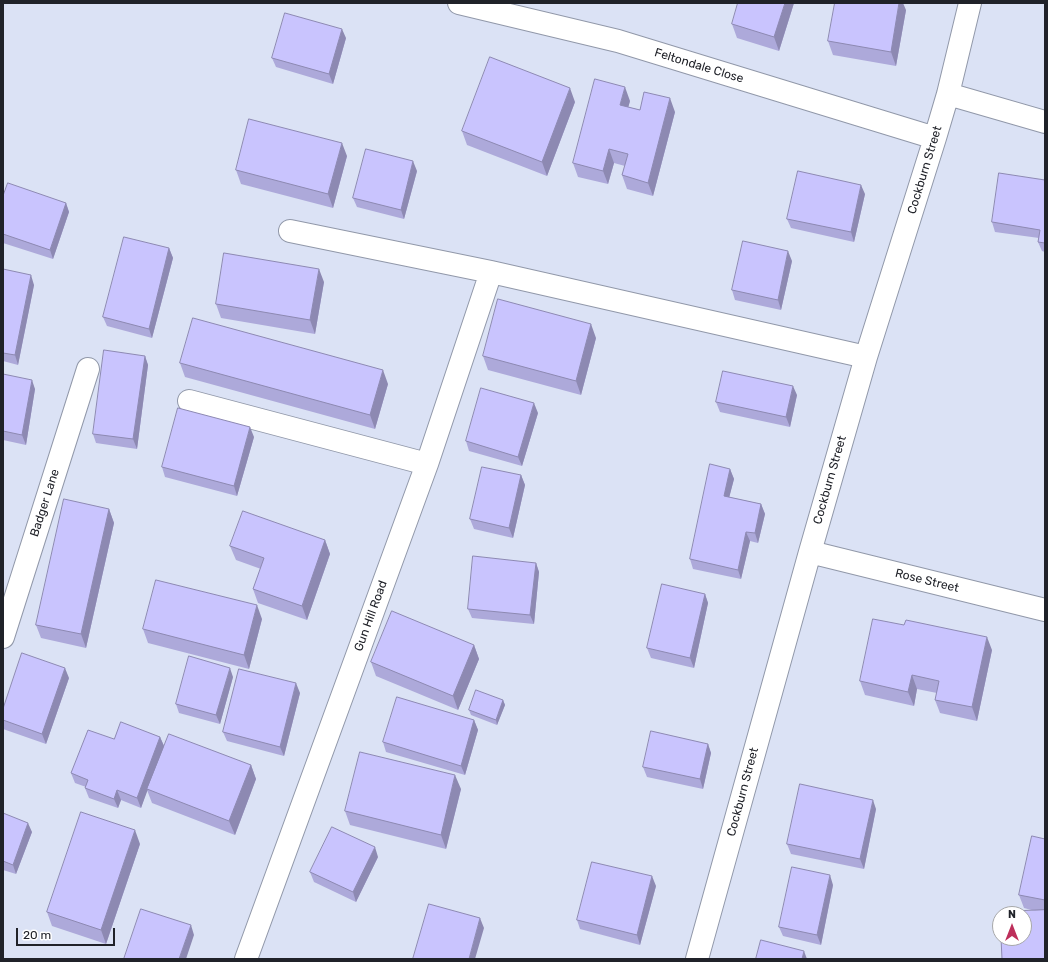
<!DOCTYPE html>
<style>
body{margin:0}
#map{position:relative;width:1048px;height:962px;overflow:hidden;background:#dbe2f5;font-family:Rubik,sans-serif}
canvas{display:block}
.frame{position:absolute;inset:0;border:4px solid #202229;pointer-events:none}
.north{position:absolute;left:992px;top:906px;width:40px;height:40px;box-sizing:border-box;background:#fff;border:1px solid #a6a7a9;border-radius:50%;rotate:0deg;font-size:11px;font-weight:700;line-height:16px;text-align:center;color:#202229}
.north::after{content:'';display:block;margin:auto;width:14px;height:18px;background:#bd2f5b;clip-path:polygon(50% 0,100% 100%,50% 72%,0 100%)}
.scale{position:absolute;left:16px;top:928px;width:99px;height:18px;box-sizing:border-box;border:2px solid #202229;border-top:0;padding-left:5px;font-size:12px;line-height:14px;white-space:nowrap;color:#202229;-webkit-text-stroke:3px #fff;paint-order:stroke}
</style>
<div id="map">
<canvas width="1048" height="962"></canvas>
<div class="frame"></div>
<div class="north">N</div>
<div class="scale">20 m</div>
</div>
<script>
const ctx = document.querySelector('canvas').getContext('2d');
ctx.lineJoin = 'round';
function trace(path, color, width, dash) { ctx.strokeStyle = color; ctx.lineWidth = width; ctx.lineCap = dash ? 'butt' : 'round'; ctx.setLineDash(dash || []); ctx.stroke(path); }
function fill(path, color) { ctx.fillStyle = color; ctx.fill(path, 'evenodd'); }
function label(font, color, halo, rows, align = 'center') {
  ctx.font = font + ' Rubik,sans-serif'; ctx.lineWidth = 3; ctx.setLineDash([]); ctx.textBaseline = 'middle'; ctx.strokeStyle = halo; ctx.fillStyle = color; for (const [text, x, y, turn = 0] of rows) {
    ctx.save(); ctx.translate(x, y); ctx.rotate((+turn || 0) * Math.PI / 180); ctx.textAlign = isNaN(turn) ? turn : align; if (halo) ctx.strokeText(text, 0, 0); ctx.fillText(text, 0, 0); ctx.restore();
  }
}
const minor = new Path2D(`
 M459 3 618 41 935 138
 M948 94 1045 122
 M290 231 491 272 866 357
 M189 401 427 464
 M810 552 1045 610
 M3 637 88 369
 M246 959 427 464 491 272
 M697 959 810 552 866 357 935 138 948 94 970 3`);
const wall = new Path2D(`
 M794 3 779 51 737 38 732 24Z
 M906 10 896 66 833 55 828 41Z
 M346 38 333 84 276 67 272 58Z
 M630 101 628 107 640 110 675 112 653 196 627 189 622 175 625 166 614 163 608 184 578 177 573 163Z
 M575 102 547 176 467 145 462 131Z
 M347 156 333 208 241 184 236 170Z
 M417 171 404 219 357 207 353 198Z
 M1045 180V252L1042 251 1038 242 1039 238 995 232 992 222Z
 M865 194 854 242 791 228 787 219Z
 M3 196 66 203 69 212 53 259 3 243Z
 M169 248 173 258 152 338 107 326 103 317Z
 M792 261 781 310 735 300 732 290Z
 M3 269 34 285 18 365 3 361Z
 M324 282 315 334 221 318 216 304Z
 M596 338 581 395 488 370 483 356Z
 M145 356 148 365 137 449 96 443 93 434Z
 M180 363 388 384 375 429 185 377Z
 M3 374 35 389 26 445 3 440Z
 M797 395 790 427 720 412 716 402Z
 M538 413 522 466 469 451 466 441Z
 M254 437 237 496 165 477 162 467Z
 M730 469 734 479 729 497 761 504 765 514 758 543 750 541 741 579 693 569 690 559Z
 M521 475 525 485 513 538 474 529 470 519Z
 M109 509 114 523 86 648 41 638 36 625Z
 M325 540 330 554 307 620 258 603 253 589 261 569 236 560 230 546Z
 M536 563 539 572 534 624 472 618 468 609Z
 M705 594 708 603 694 668 651 658 647 648Z
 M262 619 249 669 148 643 143 629Z
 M474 645 479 659 458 710 376 676 371 662Z
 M992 650 977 721 940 713 935 700 937 693 917 689 914 706 865 695 860 681Z
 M233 677 220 724 179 713 176 704Z
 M69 678 46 744 3 729V709Z
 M300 693 284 756 227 741 223 732Z
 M503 700 505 705 497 725 471 715 469 710Z
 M474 720 478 730 465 775 386 752 383 742Z
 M160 737 164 746 251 765 256 779 235 835 152 803 147 790 141 808 121 800 118 808 89 798 85 788 86 787 75 783 71 773 114 739Z
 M708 744 711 753 703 789 647 777 643 767Z
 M461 789 446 849 350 825 345 811Z
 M876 809 864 869 791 854 787 844Z
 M3 813 32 832 16 874 3 870Z
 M1045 839V959L1035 911 1024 908 1019 895Z
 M140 844 106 944 52 926 47 912Z
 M378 857 356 902 314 882 310 872Z
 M833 885 821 945 783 936 779 927Z
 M656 886 640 945 580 929 577 920Z`);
const shadedWall = new Path2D(`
 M785 3H794L779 51 774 37Z
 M899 3H903L906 10 896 66 891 52Z
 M342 29 346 38 333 84 329 74Z
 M625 87 630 101 625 119 620 105Z
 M570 88 575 102 547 176 542 162Z
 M670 98 675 112 653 196 648 183Z
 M342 143 347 156 333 208 328 194Z
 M609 149 614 163 608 184 603 171Z
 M413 161 417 171 404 219 401 210Z
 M861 185 865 194 854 242 851 232Z
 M66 203 69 212 53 259 50 250Z
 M169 248 173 258 152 338 149 329Z
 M788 251 792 261 781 310 778 300Z
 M319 269 324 282 315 334 310 320Z
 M31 275 34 285 18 365 15 355Z
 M591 324 596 338 581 395 576 381Z
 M145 356 148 365 137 449 133 439Z
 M383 370 388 384 375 429 370 415Z
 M32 380 35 389 26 445 22 435Z
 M793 386 797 395 790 427 786 417Z
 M534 403 538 413 522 466 518 457Z
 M250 427 254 437 237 496 234 486Z
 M730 469 734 479 727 506 724 496Z
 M521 475 525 485 513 538 509 528Z
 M761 504 765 514 758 543 755 533Z
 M109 509 114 523 86 648 81 634Z
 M746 532 750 541 741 579 738 570Z
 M325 540 330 554 307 620 302 606Z
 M536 563 539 572 534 624 530 615Z
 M705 594 708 603 694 668 690 658Z
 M257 605 262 619 249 669 244 655Z
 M987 637 992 650 977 721 972 707Z
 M474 645 479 659 458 710 453 696Z
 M65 668 69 678 46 744 42 734Z
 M230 668 233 677 220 724 216 715Z
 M912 675 917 689 914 706 908 692Z
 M296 683 300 693 284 756 280 747Z
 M503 700 505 705 497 725 496 720Z
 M474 720 478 730 465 775 461 766Z
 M160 737 164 746 141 808 137 798Z
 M708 744 711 753 703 789 700 779Z
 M251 765 256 779 235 835 229 821Z
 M455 775 461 789 446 849 441 835Z
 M117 790 121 800 118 808 114 799Z
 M873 800 876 809 864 869 860 859Z
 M28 823 32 832 16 874 13 865Z
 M135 830 140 844 106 944 101 930Z
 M375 847 378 857 356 902 353 892Z
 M830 875 833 885 821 945 817 935Z
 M652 876 656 886 640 945 637 935Z
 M480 918 484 928 475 959H469Z
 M191 925 194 935 186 959H179Z
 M804 951 807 959H802Z`);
const building = new Path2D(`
 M738 3H785L774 37 732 24Z
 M835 3H899L891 52 828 41Z
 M285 13 342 29 329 74 272 58Z
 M490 57 570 88 542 162 462 131Z
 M595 79 625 87 620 105 640 110 644 92 670 98 648 183 622 175 628 154 609 149 603 171 573 163Z
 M249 119 342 143 328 194 236 170Z
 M366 149 413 161 401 210 353 198Z
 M798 171 861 185 851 232 787 219Z
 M999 173 1045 180V243L1038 242 1040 230 992 222Z
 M8 183 66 203 50 250 3 234V196Z
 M124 237 169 248 149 329 103 317Z
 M743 241 788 251 778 300 732 290Z
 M224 253 319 269 310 320 216 304Z
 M3 269 31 275 15 355 3 353Z
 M498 299 591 324 576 381 483 356Z
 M193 318 383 370 370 415 180 363Z
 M104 350 145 356 133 439 93 434Z
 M723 371 793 386 786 417 716 402Z
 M3 374 32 380 22 435 3 431Z
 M481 388 534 403 518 457 466 441Z
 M178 408 250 427 234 486 162 467Z
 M710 464 730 469 724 496 761 504 755 533 746 532 738 570 690 559Z
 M482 467 521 475 509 528 470 519Z
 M64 499 109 509 81 634 36 625Z
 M243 511 325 540 302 606 253 589 264 558 230 546Z
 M473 556 536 563 530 615 468 609Z
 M156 580 257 605 244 655 143 629Z
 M662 584 705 594 690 658 647 648Z
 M392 611 474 645 453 696 371 662Z
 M873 619 904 625 906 620 987 637 972 707 935 700 939 681 912 675 908 692 860 681Z
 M22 653 65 668 42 734 3 720V709Z
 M189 656 230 668 216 715 176 704Z
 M239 669 296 683 280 747 223 732Z
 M476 690 503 700 496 720 469 710Z
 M397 697 474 720 461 766 383 742Z
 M121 722 160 737 137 798 117 790 114 799 85 788 88 780 71 773 88 730 114 739Z
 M651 731 708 744 700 779 643 767Z
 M169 734 251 765 229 821 147 789Z
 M360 752 455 775 441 835 345 811Z
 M800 784 873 800 860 859 787 844Z
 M81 812 135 830 101 930 47 912Z
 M3 813 28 823 13 865 3 861Z
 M332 827 375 847 353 892 310 872Z
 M1032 836 1045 839V900L1019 895Z
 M592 862 652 876 637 935 577 920Z
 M792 867 830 875 817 935 779 927Z
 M429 904 480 918 469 959H413Z
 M141 909 191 925 179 959H124Z
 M1045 910V959H1002L1001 938H1024V914H1000V912Z
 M761 940 804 951 802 959H756Z`);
const streetNames = [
 ["Feltondale Close",699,66,17],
 ["Cockburn Street",925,170,-73],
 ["Cockburn Street",830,480,-74],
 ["Badger Lane",45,503,-72],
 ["Rose Street",927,581,14],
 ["Gun Hill Road",371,616,-70],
 ["Cockburn Street",743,792,-75]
];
trace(minor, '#9198a9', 24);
trace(minor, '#fff', 22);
fill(wall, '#ada9da');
fill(shadedWall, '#8d89b2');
fill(building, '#c9c4fe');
trace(building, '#8d89b2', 1);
label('12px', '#202229', '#fff', streetNames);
</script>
